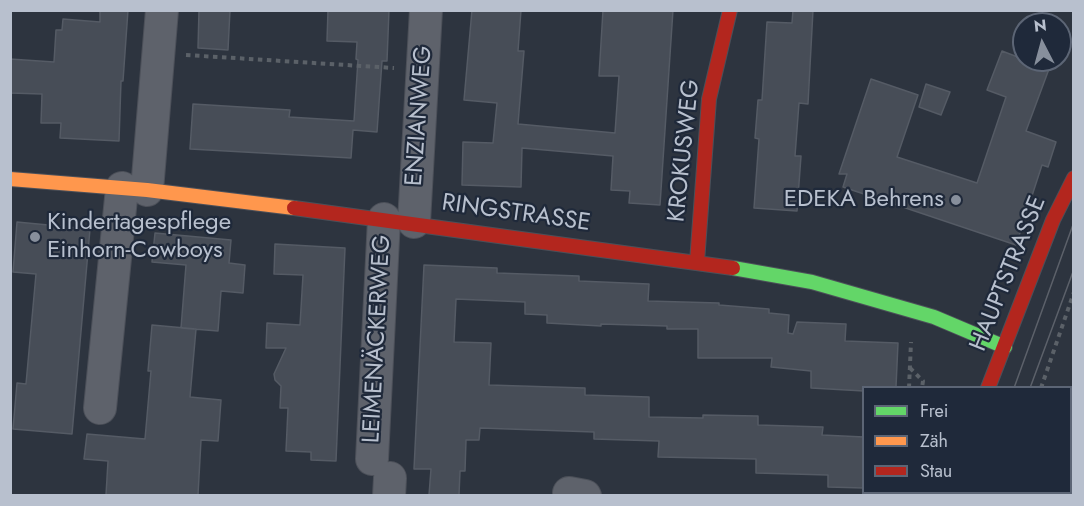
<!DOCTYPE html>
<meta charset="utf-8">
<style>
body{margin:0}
#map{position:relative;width:1084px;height:506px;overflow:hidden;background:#2d343f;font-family:Jost,sans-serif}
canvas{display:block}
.frame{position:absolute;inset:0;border:12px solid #b8c0ce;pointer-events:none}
.legend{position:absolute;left:862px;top:386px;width:210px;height:108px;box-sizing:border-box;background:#1f293a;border:2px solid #5c6575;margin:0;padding:8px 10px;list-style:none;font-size:18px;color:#b8c0ce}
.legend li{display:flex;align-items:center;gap:12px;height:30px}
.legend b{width:30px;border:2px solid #5c6575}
.north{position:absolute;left:1012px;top:12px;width:60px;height:60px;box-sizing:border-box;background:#1f293a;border:2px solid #5c6575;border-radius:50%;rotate:354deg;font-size:16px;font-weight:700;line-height:24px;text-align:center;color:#b8c0ce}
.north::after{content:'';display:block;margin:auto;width:21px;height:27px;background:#878f9c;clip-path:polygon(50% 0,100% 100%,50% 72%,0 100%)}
</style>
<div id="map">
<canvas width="1084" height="506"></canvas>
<div class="frame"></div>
<ul class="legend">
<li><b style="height:8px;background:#63d668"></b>Frei</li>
<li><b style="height:8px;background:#ff974d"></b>Zäh</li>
<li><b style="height:8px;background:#b3261e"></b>Stau</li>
</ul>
<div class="north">N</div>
</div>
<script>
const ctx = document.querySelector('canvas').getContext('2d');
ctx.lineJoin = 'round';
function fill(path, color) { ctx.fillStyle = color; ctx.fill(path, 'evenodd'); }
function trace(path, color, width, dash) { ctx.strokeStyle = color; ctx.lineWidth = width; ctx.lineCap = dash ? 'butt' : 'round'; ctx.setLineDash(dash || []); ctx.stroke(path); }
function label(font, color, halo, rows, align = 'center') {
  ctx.font = font + ' Jost,sans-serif'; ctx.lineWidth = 4.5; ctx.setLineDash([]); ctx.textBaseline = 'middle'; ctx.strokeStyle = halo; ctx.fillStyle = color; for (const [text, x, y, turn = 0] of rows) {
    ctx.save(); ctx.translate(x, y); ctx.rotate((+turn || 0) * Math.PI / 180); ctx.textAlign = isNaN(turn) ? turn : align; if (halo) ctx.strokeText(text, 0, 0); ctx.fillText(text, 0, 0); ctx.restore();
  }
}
const building = new Path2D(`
 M100 10H128L123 81H121L119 141 60 138 61 123H41L42 94 10 93V59L54 62 56 30H62L63 19 100 22Z
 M199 10H230L228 50 198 48Z
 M328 10H389L387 61H382L377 132 353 130 351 158 190 149 193 104 290 110 289 117 354 121 358 60 356 59 357 42 327 41Z
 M472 10H521L518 51H524L518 124 615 133 619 76H599L603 10H673L660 205 629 203 630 191 611 190 613 156 522 148 521 187 462 185 463 142 493 143 497 103 464 100Z
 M793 10H813L808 104 799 103 795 156H801L797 211 754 208 759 139 755 138 758 100H762L767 22 792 23Z
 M1002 51 1049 69 1026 131 1056 142 1048 167 1042 165 1016 245 843 187 847 174H839L871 79 918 95 897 157 977 183 1006 97 987 90Z
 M926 84 950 92 941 115 919 107Z
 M17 222 90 229 72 434 13 429 17 383 26 384 36 274 13 272Z
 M155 233 231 240 229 263 245 265 243 293 221 291 218 331 181 328 186 265 152 262Z
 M275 244 345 248 336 461 311 460V452L286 451 288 408H280L281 386 275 380 274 374 286 348H266L267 323 300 325 303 275 274 274Z
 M424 265 497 268V273L579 276V281L649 284 648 301 719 303V305L769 309V313L789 315 788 333 793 334 797 322 846 324 845 341 898 343 896 387H864V391L811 388V371L771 367 772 358H698V329H667V326L601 324V326L547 323V315L525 314V302L456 299 454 342 491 343 489 385 585 388V395L649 397V417L703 418V415L758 416V425L823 427 822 435 864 437V488L828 487V475L756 473V459L658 457 659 441 594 439V432L480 428 479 440H466L465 471H460L459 495H429L431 469H414Z
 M152 325 196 329 190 397 221 400 218 441 201 440 198 495H106L108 461 84 459 87 434 145 439 151 371H148Z`);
const path = new Path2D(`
 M186 55 394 68
 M910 368 923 381 922 388
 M909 388 911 342
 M1041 388 1074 292
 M902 496V492
 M1005 496 1006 492`);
const street = new Path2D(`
 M147 190 162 10
 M414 222 426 10
 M100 408 122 188
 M372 459 384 219
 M569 493 585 496
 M389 496 390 478`);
const fast = new Path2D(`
 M733 268 812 282 934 317 1005 347`);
const slow = new Path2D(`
 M10 179 147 190 294 208
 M945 496 946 492`);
const jam = new Path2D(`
 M294 208 733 268
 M697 262 709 99 730 10
 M988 388 1053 220 1074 178`);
const tram = new Path2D(`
 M1014 388 1074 222
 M1030 388 1074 269
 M977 496 978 492
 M991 496 992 492`);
const markers = [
 [956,200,6,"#878f9c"],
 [35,237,6,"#878f9c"]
];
const streetNames = [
 ["ENZIANWEG",420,116,-86],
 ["KROKUSWEG",685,151,-84],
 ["RINGSTRASSE",516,214,8],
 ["HAUPTSTRASSE",1009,274,-68],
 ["LEIMENÄCKERWEG",378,339,-87]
];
const poiNames = [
 ["EDEKA Behrens",944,200],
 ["Kindertagespflege",47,223,"left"],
 ["Einhorn-Cowboys",47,251,"left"]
];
fill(building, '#474d57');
trace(building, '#555b65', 1.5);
trace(street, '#4c5059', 34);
trace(fast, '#4c5059', 16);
trace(slow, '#4c5059', 16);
trace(jam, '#4c5059', 16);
trace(path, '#5b6168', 4, [4.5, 4.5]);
trace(street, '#5e626b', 32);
trace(fast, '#63d668', 14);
trace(slow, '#ff974d', 14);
trace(jam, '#b3261e', 14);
trace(tram, '#5c616a', 1.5);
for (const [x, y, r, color] of markers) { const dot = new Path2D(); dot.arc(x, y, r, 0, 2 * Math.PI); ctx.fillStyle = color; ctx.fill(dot); trace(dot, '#1f293a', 2); }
label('24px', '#b8c0ce', '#1f293a', streetNames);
label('24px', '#b8c0ce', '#1f293a', poiNames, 'right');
</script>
